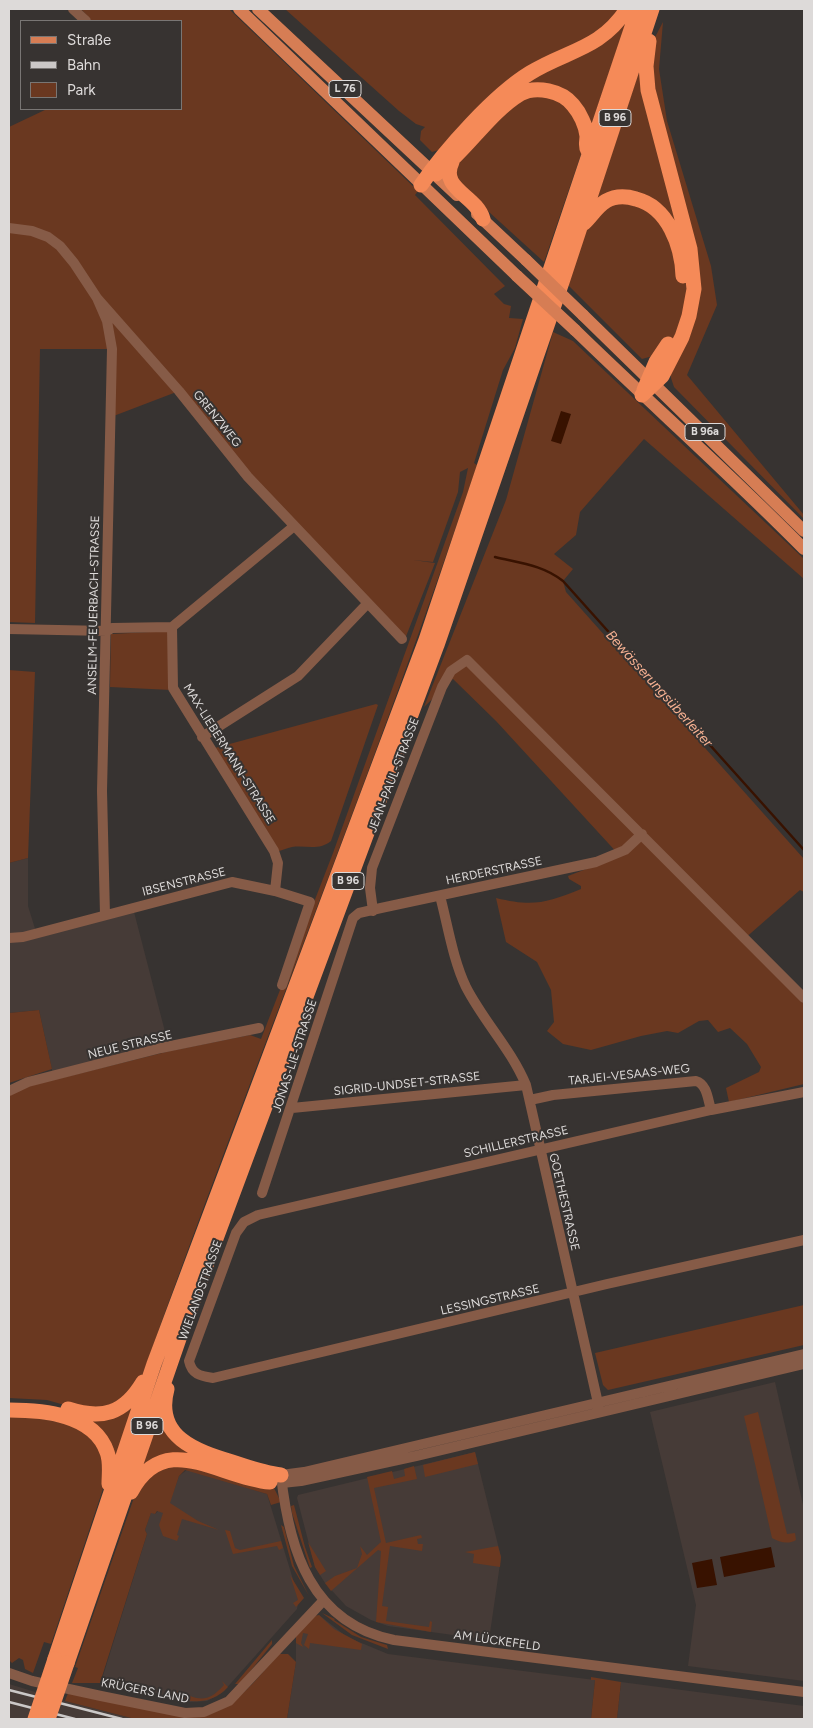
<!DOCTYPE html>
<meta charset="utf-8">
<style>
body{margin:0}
#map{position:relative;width:813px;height:1728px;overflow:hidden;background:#373331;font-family:Figtree,sans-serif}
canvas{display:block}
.frame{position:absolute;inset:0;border:10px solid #dddad9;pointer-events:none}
.legend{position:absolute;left:20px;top:20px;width:162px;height:90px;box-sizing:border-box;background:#373331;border:1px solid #797674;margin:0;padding:6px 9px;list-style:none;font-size:15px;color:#dddad9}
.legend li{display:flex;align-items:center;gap:10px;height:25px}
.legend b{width:25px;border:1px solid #797674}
</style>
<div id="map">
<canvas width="813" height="1728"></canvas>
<div class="frame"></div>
<ul class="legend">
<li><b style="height:6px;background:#d67d54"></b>Straße</li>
<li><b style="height:6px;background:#cbc8c7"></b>Bahn</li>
<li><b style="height:14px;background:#6a3820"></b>Park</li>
</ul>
</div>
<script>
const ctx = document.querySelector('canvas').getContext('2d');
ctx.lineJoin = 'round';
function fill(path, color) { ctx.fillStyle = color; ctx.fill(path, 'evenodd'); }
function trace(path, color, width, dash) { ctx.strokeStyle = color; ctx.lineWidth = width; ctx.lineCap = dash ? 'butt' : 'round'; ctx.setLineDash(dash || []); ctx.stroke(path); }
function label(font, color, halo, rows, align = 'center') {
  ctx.font = font + ' Figtree,sans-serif'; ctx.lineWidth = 4; ctx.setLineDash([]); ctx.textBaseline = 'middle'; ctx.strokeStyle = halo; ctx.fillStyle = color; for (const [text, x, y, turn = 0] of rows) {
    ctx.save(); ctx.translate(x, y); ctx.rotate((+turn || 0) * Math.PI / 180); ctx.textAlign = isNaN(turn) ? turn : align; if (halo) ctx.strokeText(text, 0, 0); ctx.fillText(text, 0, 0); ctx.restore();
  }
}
const built = new Path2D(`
 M28 858V906L37 935 133 908 170 1051 54 1079 39 1010 9 1013V863Z
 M775 1382 804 1509V1681L688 1666 696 1605 650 1412Z
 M475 1452 501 1557 489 1640 388 1626 371 1620 346 1606 325 1583 315 1567 297 1498 298 1495Z
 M188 1469 267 1494 299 1599 297 1609 223 1692 207 1701 190 1702 102 1679 147 1534 145 1530 151 1512 155 1514 171 1498 179 1476Z
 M319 1615 347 1637 388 1654 595 1680 591 1719H287L296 1662V1635Z
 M621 1682 804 1706V1719H617Z
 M9 1684 65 1701 135 1719H9Z`);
const green = new Path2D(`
 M81 9H229L418 191 415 195 505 286 494 294 504 304 511 306 509 318 523 319 515 348 503 370 474 463 477 465C375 770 252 1068 144 1371L140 1382 124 1402 82 1410 47 1400 9 1398V1095L29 1086 170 1051 250 1035 261 1039 333 853 463 492 468 468 460 472 458 492 433 562 413 560 435 563 403 644 402 639 293 527 179 391 111 417V349H40L35 623 9 622V127L47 109H181V21H92Z
 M285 9H631L544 262 456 182 442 149 432 152 420 140 421 131 425 127 416 124 399 111Z
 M663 22 659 69 667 121 711 266 717 305 687 375 804 515V519L674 387 671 378V369L653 356 642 359 568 285 642 62Z
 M553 332 573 341 804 559V579L644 439 580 512 576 535 554 554 573 569 563 581 566 592 804 859V892L800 890 743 940 804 1004V1084L729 1102 726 1088 759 1072 761 1067 747 1044 730 1028 718 1032 708 1020 699 1021 678 1033 667 1031 641 1036 591 1050 563 1044 547 1031 554 1022 551 990 537 962 506 942 496 898C533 907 546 903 581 889V886L569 879 568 876 620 856 496 721 453 679 424 707 506 500Z
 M170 631 171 690 110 687 111 634Z
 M9 670 35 672 28 858 9 863Z
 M376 704 378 705 331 841C319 851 306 845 292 847 287 848 282 850 277 852L215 748Z
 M39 1010 52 1069 9 1083V1013Z
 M804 1305V1345L608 1390 603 1385 595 1353Z
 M134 1401 114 1464 103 1437 80 1416Z
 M161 1406 203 1458 139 1473Z
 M758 1412 787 1534 795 1533 796 1540C788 1545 779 1542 772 1538L744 1416Z
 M9 1413 79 1426 102 1448 105 1483 51 1644 44 1642 33 1673 25 1669 23 1660 19 1658 12 1663 9 1660Z
 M475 1452 478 1464 425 1477 423 1465Z
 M180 1461 274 1488 281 1502 271 1505 267 1494 185 1470 179 1476 170 1503 198 1521 219 1530 182 1519 177 1535 179 1536 177 1541 163 1536 159 1525 163 1513 157 1511 155 1514 151 1513 145 1530 147 1534 100 1683H72L78 1668 75 1667 138 1486 142 1479Z
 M414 1466 417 1479 374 1488 386 1543 421 1535 422 1538 417 1539 418 1544H423L422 1551 390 1546 382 1606 388 1607 386 1621 429 1627 430 1621 432 1622 431 1632 376 1622 381 1551 378 1550 331 1591 325 1583 335 1576 357 1568 362 1554 360 1546 367 1555 381 1542 367 1477 392 1471 394 1479 405 1476 404 1469Z
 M294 1505 305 1547 312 1567 310 1568 292 1513 291 1506Z
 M281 1525 284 1527 294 1566 309 1596 292 1566Z
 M225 1530 230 1531 235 1548 240 1550 281 1541 283 1548 279 1550 277 1546 233 1554Z
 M308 1542 326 1571 320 1575 315 1567Z
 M498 1546 501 1557 500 1567 473 1563 474 1554 465 1552Z
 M290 1575 304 1598 296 1607 293 1603 298 1600Z
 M322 1613 335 1619 334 1620 361 1637 387 1645 388 1649 352 1635Z
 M319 1615 334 1629 362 1644 361 1650 310 1643 309 1649 304 1645 308 1634 303 1633 301 1643 303 1647 296 1643V1635L314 1616Z
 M272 1640V1644L240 1684H235Z
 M279 1654H288L296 1662 287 1719H135L65 1701 68 1693 204 1716C237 1707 257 1678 279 1654Z
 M591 1677 621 1682 617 1719H591L595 1680H591Z
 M222 1681 228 1687C212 1704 195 1703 174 1698L176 1691C199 1699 206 1705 224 1685Z`);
const water = new Path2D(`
 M561 411 571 414 561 444 551 441Z
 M771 1547 775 1567 724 1577 720 1557Z
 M712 1559 717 1585 697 1588 692 1563Z`);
const stream = new Path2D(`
 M495 557C520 563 543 565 563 581L804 850`);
const minor = new Path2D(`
 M73 9 86 21
 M9 228 32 231 48 237 60 246 74 263 97 298 179 391 248 477 402 639
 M97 298 107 321 112 349 102 791 105 915
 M172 627 173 688 274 851 278 863 275 891
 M9 629 107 631 112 628 172 627 293 527
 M202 737 298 676 367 604
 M440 896C448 926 453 960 466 987 484 1022 511 1049 526 1085L600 1412
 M373 911 370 888 372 868 442 687 451 671 467 660 804 998
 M9 938 23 937 232 882 275 891 310 902 282 985
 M9 1091 28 1082 161 1048 259 1028
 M804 1092 711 1110 258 1215 244 1222 236 1233 189 1361C192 1375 201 1376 213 1378L607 1284 804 1240
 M530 1100 553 1095 696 1081C707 1084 708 1100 711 1110
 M292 1108 526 1085
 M262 1193 353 918 359 913 381 908 596 862 625 850 642 834
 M804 1354 304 1472 281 1475C289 1550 311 1623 394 1640L804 1692
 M282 1483 301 1481 416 1456 804 1364
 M9 1673 32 1681 101 1696 185 1713 204 1712 229 1701 323 1601`);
const major = new Path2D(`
 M239 9 517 276
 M258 9 457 195
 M477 214 526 260
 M583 315 804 531
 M575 330C651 404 730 474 804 549`);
const highway = new Path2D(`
 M452 162C439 189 476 195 483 219
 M436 174C466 151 490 112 520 94 536 85 562 91 573 105 580 113 586 126 587 136 587 142 585 146 588 151
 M421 185C445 150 494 95 530 73 567 50 600 50 627 9
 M584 223C592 216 596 207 606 201 615 196 626 196 636 199 668 207 682 246 683 276
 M644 390 656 362 668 344
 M642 395 662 376 682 337 689 316 694 289 690 249 648 90 646 66 649 41
 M167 1389C154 1437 196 1451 232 1462 248 1467 264 1473 281 1475
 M68 1409C102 1420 124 1414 143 1382
 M9 1410C43 1410 94 1414 107 1452 111 1462 109 1473 109 1484
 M131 1492C165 1428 219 1478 270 1482
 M55 1659 154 1364 426 640 638 9
 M67 1663 182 1330 437 645 562 282 652 9`);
const rail = new Path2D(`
 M9 1690 122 1719
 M9 1702 75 1719`);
const majorBridge = new Path2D(`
 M526 260 583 315
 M517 276 575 330`);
const highwayBridge = new Path2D(`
 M35 1719 55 1659
 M48 1719 67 1663`);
const shields = [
 [345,89,32],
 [615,118,32],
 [705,432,40],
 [348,881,32],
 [147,1426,32]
];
const shieldNames = [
 ["L 76",345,89],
 ["B 96",615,118],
 ["B 96a",705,432],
 ["B 96",348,881],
 ["B 96",147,1426]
];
const streetNames = [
 ["GRENZWEG",217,419,51],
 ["ANSELM-FEUERBACH-STRASSE",94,605,-89],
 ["MAX-LIEBERMANN-STRASSE",229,754,58],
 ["JEAN-PAUL-STRASSE",394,775,-69],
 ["HERDERSTRASSE",494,871,-12],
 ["IBSENSTRASSE",184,882,-14],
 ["NEUE STRASSE",130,1045,-14],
 ["JONAS-LIE-STRASSE",295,1056,-72],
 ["TARJEI-VESAAS-WEG",629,1075,-6],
 ["SIGRID-UNDSET-STRASSE",407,1084,-6],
 ["SCHILLERSTRASSE",516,1142,-13],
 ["GOETHESTRASSE",564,1202,77],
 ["WIELANDSTRASSE",201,1290,-70],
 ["LESSINGSTRASSE",490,1300,-13],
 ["AM LÜCKEFELD",497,1641,8],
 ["KRÜGERS LAND",145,1691,11]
];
const waterNames = [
 ["Bewässerungsüberleiter",659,689,48]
];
fill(built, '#463b37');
fill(green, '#6a3820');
fill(water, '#381200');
trace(stream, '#381200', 2.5);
trace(minor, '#865b47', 10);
trace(major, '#d67d54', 12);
trace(highway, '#f58a58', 15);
trace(rail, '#cbc8c7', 2.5);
trace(majorBridge, '#d67d54', 12);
trace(highwayBridge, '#f58a58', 15);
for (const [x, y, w] of shields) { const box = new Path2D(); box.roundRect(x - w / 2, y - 8.5, w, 17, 4); ctx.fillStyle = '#373331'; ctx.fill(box); trace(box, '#dddad9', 1); }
label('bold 11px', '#dddad9', null, shieldNames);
label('12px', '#dddad9', '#373331', streetNames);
label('italic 14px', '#f7b192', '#373331', waterNames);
</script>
